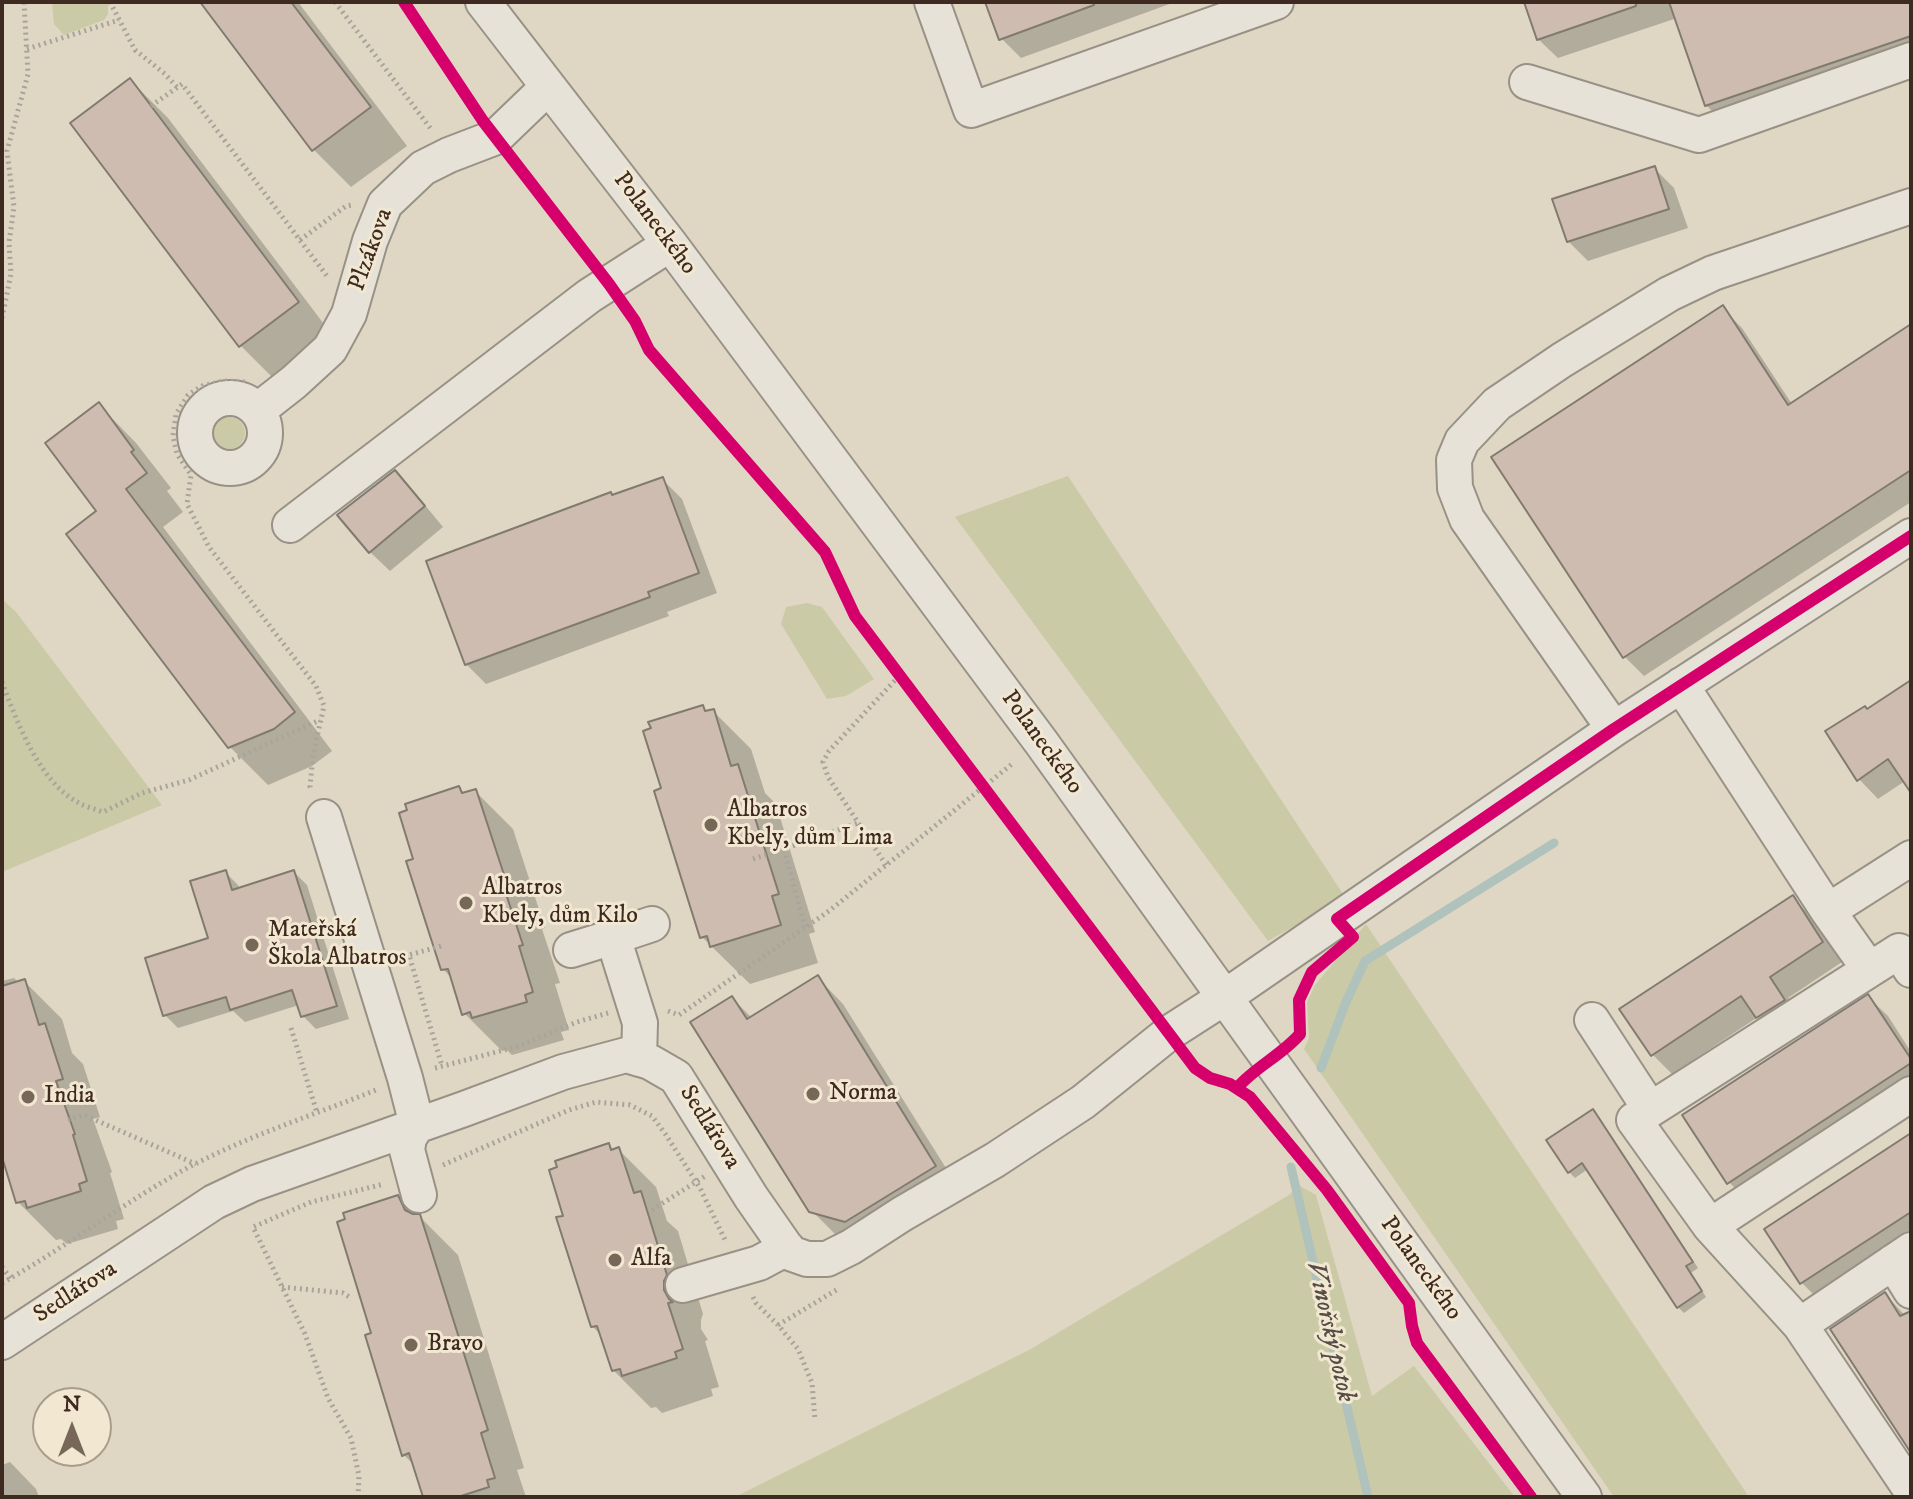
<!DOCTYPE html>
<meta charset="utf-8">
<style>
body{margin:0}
#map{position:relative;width:1913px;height:1499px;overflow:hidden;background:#dfd7c4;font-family:"IM FELL DW Pica",serif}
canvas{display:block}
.frame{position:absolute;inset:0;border:4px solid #3e2a20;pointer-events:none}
.north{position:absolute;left:32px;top:1387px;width:80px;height:80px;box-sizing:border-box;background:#f2e8d1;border:2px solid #aa9c8a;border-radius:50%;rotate:0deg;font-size:22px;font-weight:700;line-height:32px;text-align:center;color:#3e2a20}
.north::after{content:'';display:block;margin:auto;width:28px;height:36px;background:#766759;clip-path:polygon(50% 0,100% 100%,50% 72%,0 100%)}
</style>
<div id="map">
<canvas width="1913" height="1499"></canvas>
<div class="frame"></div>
<div class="north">N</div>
</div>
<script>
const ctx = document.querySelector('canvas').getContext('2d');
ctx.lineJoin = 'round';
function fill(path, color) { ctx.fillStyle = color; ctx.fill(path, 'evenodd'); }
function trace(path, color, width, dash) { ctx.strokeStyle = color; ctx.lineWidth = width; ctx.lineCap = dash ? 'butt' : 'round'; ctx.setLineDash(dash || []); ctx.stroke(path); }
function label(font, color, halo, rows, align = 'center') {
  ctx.font = font + ' "IM FELL DW Pica",serif'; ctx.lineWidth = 6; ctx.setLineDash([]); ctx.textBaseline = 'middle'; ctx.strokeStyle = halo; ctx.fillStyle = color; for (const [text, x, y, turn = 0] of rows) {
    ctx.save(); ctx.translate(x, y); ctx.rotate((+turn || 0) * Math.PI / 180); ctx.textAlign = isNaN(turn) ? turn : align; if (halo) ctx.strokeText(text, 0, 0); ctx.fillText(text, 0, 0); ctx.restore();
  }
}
const green = new Path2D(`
 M52 2H108V14L104 20 64 35 54 24Z
 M213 433a16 16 0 1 1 32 0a16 16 0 1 1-32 0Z
 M1068 476 1345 897 1268 941 955 517Z
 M2 599 16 612 162 805 2 872Z
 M807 603 822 607 874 679 846 696 827 699 781 624 786 607Z
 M1366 924 1749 1497H1614L1304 1049 1309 1038 1307 1002 1315 985Z
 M1298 1185 1316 1195 1372 1396 1414 1366 1515 1497H735L1029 1350 1289 1195Z`);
const shadow = new Path2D(`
 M202 2H298L407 146 351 187 314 150Z
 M987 2H1175L1021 58 1001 38Z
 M1526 2H1911V62L1726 125 1706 105 1677 18 1558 58 1538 39Z
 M130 80 168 118 336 340 279 384 241 346 73 123Z
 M1654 168 1674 188 1688 228 1588 261 1568 241Z
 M1722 308 1742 328 1792 404 1911 326V502L1644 676 1625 657Z
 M99 405 136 443 171 488 167 491 183 512 163 527 332 751 312 766 268 785 230 747 98 512Z
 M395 473 414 492 443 527 390 571 370 552Z
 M662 479 682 499 717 593 667 612 669 616 486 684 466 664 613 497Z
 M1911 683V790L1905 781 1878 799 1859 779 1867 711Z
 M703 707 708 713 713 711 751 749 765 793 776 804 815 932 809 934 818 963 750 984 702 937 663 790Z
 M459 788 465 794 475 791 513 829 545 928 542 929 560 983 555 984 569 1030 561 1032 564 1040 512 1055 507 1050 502 1051 464 1013 453 980 443 969 416 860Z
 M225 872 238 885 240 890 294 872 307 885 349 1019 316 1029 303 1016 299 1005 245 1022 233 1011 178 1028 165 1015 210 940Z
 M1792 897 1812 917 1842 962 1788 998 1803 1020 1778 1037 1758 1017 1672 1074 1652 1054Z
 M817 977 843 1004 961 1192 838 1237 811 1210 732 998 752 1018Z
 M14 978 19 983 24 981 62 1019 72 1053 83 1064 100 1117 93 1119 112 1172 110 1173 124 1219 116 1221 118 1229 67 1244 61 1239 56 1240 18 1202 8 1168 2 1162V981Z
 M1868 997 1888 1016 1911 1052V1096L1748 1202 1729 1182Z
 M1593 1112 1599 1117 1698 1268 1691 1273 1706 1297 1684 1313 1678 1307 1588 1169 1575 1178 1569 1172Z
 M1911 1137V1245L1822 1303 1802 1283 1767 1230Z
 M609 1145 615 1151 619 1150 656 1187 667 1221 678 1231 703 1314 701 1320V1329L708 1340 705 1341 719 1387 711 1389 713 1396 662 1413 656 1407 651 1408 613 1370 603 1337 592 1326 566 1217Z
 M397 1197 416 1216H419L458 1255 524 1468 517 1470 526 1497H425L415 1466 404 1455 374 1334Z
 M1885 1294 1911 1322V1449Z
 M10 1462 36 1489 39 1497H2V1465Z`);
const stream = new Path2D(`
 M1321 1068 1346 1002 1365 961 1554 843
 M1291 1167 1368 1497`);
const building = new Path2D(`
 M200 2H291L371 107 312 151Z
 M985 2H1094V5L999 40Z
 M1524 2H1636V6L1537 40Z
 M1669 2H1911V36L1705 106Z
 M130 78 299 302 239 347 70 123Z
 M1655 166 1669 209 1567 242 1552 199Z
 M1723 305 1788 405 1911 324V470L1623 658 1491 457Z
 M99 402 134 450 131 452 147 473 126 489 295 712 274 729 228 748 66 534 96 511 45 443Z
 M395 470 425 506 369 553 337 515Z
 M663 477 699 573 648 592 650 597 465 665 426 561 611 492 612 495Z
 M1911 680V793L1888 759 1857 781 1825 731 1865 706 1867 709Z
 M703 705 705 711 714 709 731 766 738 764 779 894 772 896 781 925 710 947 707 936 700 938 684 887 654 791 661 788 643 731 651 728 648 722Z
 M459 786 462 793 476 789 509 890 505 891 523 945 519 946 533 992 525 995 527 1002 472 1018 470 1012 462 1015 448 969 441 970 406 861 413 859 399 813 407 810 405 804Z
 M226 870 232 890 294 870 337 1006 301 1017 292 990 230 1010 226 997 163 1016 145 958 208 938 190 881Z
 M1793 895 1823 942 1770 977 1785 1000 1756 1018 1741 996 1651 1056 1619 1009Z
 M818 975 936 1166 845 1222 809 1212 690 1022 732 996 747 1019Z
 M25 979 39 1025 45 1023 63 1079 56 1081 75 1134 73 1135 87 1181 79 1184 81 1191 27 1208 25 1201 16 1203 2 1157V986Z
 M1868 994 1911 1059V1063L1727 1184 1682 1115Z
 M1593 1109 1693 1262 1686 1266 1702 1291 1677 1308 1582 1163 1568 1173 1546 1140Z
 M1911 1133V1212L1800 1284 1764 1229Z
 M609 1143 611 1150 619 1147 634 1193 641 1191 667 1275 664 1281V1290L669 1299 673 1302 668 1303 683 1349 675 1352 677 1358 622 1376 620 1369 612 1371 597 1326 591 1327 556 1217 563 1216 549 1170 557 1167 555 1161Z
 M398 1195 405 1210 413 1214H420L488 1430 481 1433 495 1478 487 1480 489 1487 458 1497H423L409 1453 402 1456 365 1335 371 1333 337 1222 345 1219 343 1213Z
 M1885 1292 1900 1316 1911 1311V1453L1830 1329Z`);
const path = new Path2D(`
 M110 2 135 50 165 74 177 87
 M335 2 431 129
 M27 49 119 20
 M151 106 182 84 327 276
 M300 240 346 206 352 205
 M2 318 11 274 9 243 14 207 7 151 28 74 24 2
 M245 382 223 381 202 386 188 395 176 414 173 436 177 454 191 475 187 504 209 547 316 686 324 706 313 755 310 787 312 791
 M2 682C17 722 39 782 79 803 86 807 95 809 103 812L142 793 189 780 320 720
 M753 859 784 849
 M886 865 828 777 823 762 829 751 900 675
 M805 927 784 849 858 823
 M441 946 409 955 442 1066
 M668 1011 679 1015 829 911 1012 764
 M291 1028 317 1113
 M1293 1042 1300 1034 1299 1000 1310 978
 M435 1068 516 1047 577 1022 608 1013
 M68 1120 84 1115 196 1164
 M443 1165 569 1110 596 1102 630 1105 652 1116 666 1135 700 1188 726 1242
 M652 1210 705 1176
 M2 1267 11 1279
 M2 1283C61 1250 115 1209 173 1176 237 1139 309 1117 376 1090
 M282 1287 343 1293 351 1298
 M753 1297 756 1303 778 1325 798 1349 812 1383 815 1420
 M778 1325 838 1289
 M358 1497 359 1476 351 1438 328 1398 305 1334 253 1227 311 1202 384 1184`);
const minor = new Path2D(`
 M483 2 670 244 1041 742 1584 1497
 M932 2 971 110 1276 2
 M1527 82 1699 135 1911 60
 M195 433a35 35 0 1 1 70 0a35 35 0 1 1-70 0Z
 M257 411 294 382 330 349 349 314 370 241 385 204 423 168 449 155 496 137 548 87
 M290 525 589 296 670 244
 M1681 685 1828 911 1911 858
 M1614 729 1467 519 1455 488 1454 460 1462 441 1497 404 1562 360 1669 294 1713 273 1911 206
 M324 817 405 1078 417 1125 409 1138 407 1150 419 1195
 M1828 911 1869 969
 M613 937 652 924
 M571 950 613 937 640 1023 639 1059
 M1911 970 1899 951 1634 1120 1710 1226 1911 1094
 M1592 1020 1650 1109
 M1710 1226 1800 1325 1911 1490
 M1893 1262 1911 1291
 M683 1285 759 1263 787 1248
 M1800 1325 1911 1250
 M2 1342 214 1202 252 1184 464 1109 563 1072 626 1055 650 1062 676 1077 751 1197 790 1253 807 1259H827L851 1247 902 1214 995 1160 1083 1102 1169 1033 1225 997 1614 729 1911 536`);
const cycleway = new Path2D(`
 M404 2 483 121 609 284 635 321 649 350 825 552 855 616 1195 1068 1210 1078 1230 1084 1250 1097 1327 1190 1409 1303 1412 1326 1417 1343 1531 1497
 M1237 1088C1255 1067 1282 1055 1300 1034L1299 1000 1312 972 1353 937 1337 919 1614 729 1911 536`);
const markers = [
 [711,825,8,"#766759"],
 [466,903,8,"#766759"],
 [252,945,8,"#766759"],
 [813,1094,8,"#766759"],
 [28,1097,8,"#766759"],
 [615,1260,8,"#766759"],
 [411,1345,8,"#766759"]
];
const streetNames = [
 ["Polaneckého",654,224,53],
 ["Plzákova",372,250,-70],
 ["Polaneckého",1041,743,54],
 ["Sedlářova",709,1128,58],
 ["Polaneckého",1420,1269,54],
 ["Sedlářova",76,1293,-33]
];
const poiNames = [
 ["Albatros",727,811],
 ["Kbely, dům Lima",727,839],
 ["Albatros",482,889],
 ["Kbely, dům Kilo",482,917],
 ["Mateřská",268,931],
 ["Škola Albatros",268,959],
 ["Norma",829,1094],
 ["India",44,1097],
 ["Alfa",631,1260],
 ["Bravo",427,1345]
];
const waterNames = [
 ["Vinořský potok",1329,1332,77]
];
fill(green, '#cacaa6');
fill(shadow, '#0003');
trace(stream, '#b0c2bc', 9);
fill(building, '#cebcb1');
trace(building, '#817a6f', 2);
trace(minor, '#989185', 38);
trace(path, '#a9a49b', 5, [2, 4]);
trace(minor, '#e6e2d8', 34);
trace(cycleway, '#d6006c', 12);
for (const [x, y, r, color] of markers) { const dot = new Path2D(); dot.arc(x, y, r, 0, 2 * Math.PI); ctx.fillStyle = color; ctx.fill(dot); trace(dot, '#f2e8d1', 3); }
label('24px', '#3e2a20', '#f2e8d1', streetNames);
label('24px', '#3e2a20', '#f2e8d1', poiNames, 'left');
label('italic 26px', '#564e46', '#f2e8d1', waterNames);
</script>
